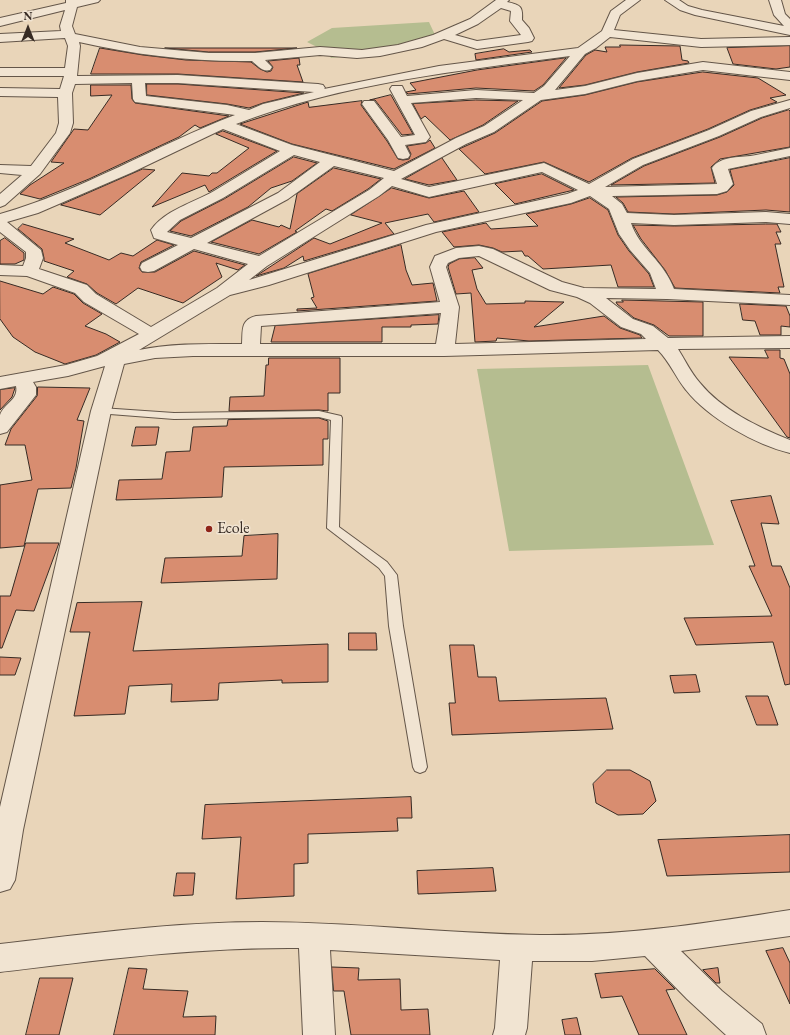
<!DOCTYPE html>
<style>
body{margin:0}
#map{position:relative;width:790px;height:1035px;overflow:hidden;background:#e9d5b9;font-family:"EB Garamond",serif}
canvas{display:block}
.north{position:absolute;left:8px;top:8px;width:40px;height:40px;-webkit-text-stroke:3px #f1e4d2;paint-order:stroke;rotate:0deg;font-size:11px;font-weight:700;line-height:16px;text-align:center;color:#372b24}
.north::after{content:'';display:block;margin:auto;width:14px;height:18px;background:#372b24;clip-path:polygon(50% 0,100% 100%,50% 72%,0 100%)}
</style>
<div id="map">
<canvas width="790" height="1035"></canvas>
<div class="north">N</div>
</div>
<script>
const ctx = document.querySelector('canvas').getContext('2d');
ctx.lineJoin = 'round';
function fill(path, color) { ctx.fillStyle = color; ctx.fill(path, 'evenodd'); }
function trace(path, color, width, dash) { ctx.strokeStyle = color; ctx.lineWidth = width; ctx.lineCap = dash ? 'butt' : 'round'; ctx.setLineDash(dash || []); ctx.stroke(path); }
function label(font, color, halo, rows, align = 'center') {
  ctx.font = font + ' "EB Garamond",serif'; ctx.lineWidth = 3; ctx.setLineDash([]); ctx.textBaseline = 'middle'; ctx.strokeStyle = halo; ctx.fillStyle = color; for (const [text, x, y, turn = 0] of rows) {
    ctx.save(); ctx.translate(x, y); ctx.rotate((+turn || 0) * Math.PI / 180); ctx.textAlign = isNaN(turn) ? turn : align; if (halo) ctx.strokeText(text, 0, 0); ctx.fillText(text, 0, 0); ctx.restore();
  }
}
const green = new Path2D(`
 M429 22 436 37 384 53 331 58 327 52 307 42 332 28Z
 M648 365 714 545 509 551 477 369Z`);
const building = new Path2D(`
 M620 45 680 46 682 60 688 61 689 63 637 72 585 85 559 88 586 55 595 50 607 52 605 47H620Z
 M790 46V67L776 69 733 64 727 48Z
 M100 48 143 55 186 60 251 62 260 69 267 72 271 71 273 67 268 61 299 58 300 65H297L303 82 178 74H91Z
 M165 48H297L255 52H209Z
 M504 49 509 52 530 50 532 52 476 60 475 54Z
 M566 58 543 85 534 91 476 88 408 94 406 92 416 90 410 83 477 70Z
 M703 72 758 78 786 95 770 98 777 102 750 110 708 129 632 158 589 182 544 162 485 174 459 149 495 133 542 101 585 95 637 82Z
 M147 84H178L304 93 263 103 249 108 227 104 147 95Z
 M91 85H131L132 99 135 103 229 116 200 128 195 125 179 137 89 179 40 199 20 194 30 185 64 163 51 162 74 129 88 130 112 95 91 96Z
 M391 95 413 134 402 135 375 100H370Z
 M476 100 518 101 483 125 450 140 425 116 421 119 413 104Z
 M362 101 361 105 387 141 398 159 403 160 409 159 411 154 407 146 426 143 430 140 435 148 394 169 292 144 240 124 308 102 309 107Z
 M789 110 790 111V147L720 159 711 167 715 183 611 185 644 166 720 137 762 118Z
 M223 131 277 151 209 192 205 185 152 207 182 173 209 176 212 173H217L249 148 216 134Z
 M294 157 317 163 292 181 271 188 248 207 191 236 170 231 181 221 224 199Z
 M442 158 457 180 429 185 405 179Z
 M790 158V212L766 210 674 214 628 212 623 203 616 197 717 195 727 192 734 185 730 170Z
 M334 168 381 179 368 189 332 211 326 209 295 231 297 232 259 254 211 242 252 220 279 227 281 225 290 229 297 194Z
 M143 169 155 170 100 215 61 205Z
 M542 174 574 190 515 204 495 184Z
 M392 188 429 198 464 191 479 212 434 222 428 214 385 223 394 234 304 261 303 256 284 268 256 276 314 238 330 244 382 223 351 215Z
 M590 198 608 210 618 235 629 251 649 274 654 287H618L611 265 543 269 528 256H525L522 251 502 252 493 248 479 245 454 247 442 232 486 223 491 229 538 226 526 214 571 204Z
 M23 224 74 239 65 243 109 260 121 253 133 256 157 240 174 245 141 262 139 268 142 272H155L194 251 245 265 238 270 216 263 222 277 183 303 138 288 116 304 97 293 87 284 67 277 74 271 44 261V258L42 249 18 229Z
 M766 224H777L781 232H776L781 244H775L784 287H778L780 293 675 288 665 270 641 239 633 225 674 226Z
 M5 238 24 253V260L15 264H0V241Z
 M401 245 406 270 412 285 433 283 437 301 297 311V309L317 308 311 298 314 297 308 274Z
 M475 258 483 268 472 270 477 289 486 304 525 303V301L564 302 534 327 604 316 620 328 640 335 642 338 529 341 497 338 496 341 475 342 471 293 456 294 448 267 449 264 459 259Z
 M0 281 43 294 53 287 74 294 83 303 102 314 85 326 106 334 120 342 96 355 65 364 35 352 13 337 0 319Z
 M622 300 703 302V336H669L654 325 634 318 617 304 616 302H623Z
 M740 304 786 306 790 316V327L781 326V335H760L755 321 743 320Z
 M439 315 438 324 411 325V327H382V342H271L275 326Z
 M765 350H780V358L784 359 790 374V438L787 437 729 357 768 358Z
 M269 358H340V393H328V411L319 410 229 411 230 397 264 396 266 365H268Z
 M38 387 90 388 77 420 84 421 76 468 71 488 38 489 24 546 0 548V485L32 480 25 445H5L11 429 37 396Z
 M15 388 12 397 0 410V390Z
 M319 418 328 421V439H323V465L224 467 222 497 116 500 119 480 162 479 166 452 190 451 193 427 227 426 228 420Z
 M136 427H159L156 445 132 446Z
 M771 496 779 524 761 523 772 566H781L790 588V684L785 685 773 642 696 645 684 618 772 616 749 566H755L731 501Z
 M278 534 277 579 161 583 165 558 242 556 244 536Z
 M26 543H59L34 611 16 610 2 648H0V596H10Z
 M142 602 133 651 328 644V682L282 683V680L219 683 218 700 171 702 172 684 129 686 125 714 74 716 90 632H70L77 603Z
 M349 633H376L377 650H349Z
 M450 645H474L478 677H496L499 701 606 698 613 729 452 735 449 703H455Z
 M0 657 21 658 15 675H0Z
 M696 675 700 692 674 693 670 676Z
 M746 696H768L778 725H757Z
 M607 770H630L650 781 656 801 643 814 618 815 596 803 593 784Z
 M411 797 412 818H397L398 831 308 834V863L294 864V896L236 899 241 837 202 839 205 805Z
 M790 835V872L667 876 658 840Z
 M493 868 496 891 418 894 417 871Z
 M177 873H195L193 895 174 896Z
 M783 948 790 963V1004L766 951Z
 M332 967 359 968 358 980 400 979 401 1010 428 1009 430 1035H351L344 991H334Z
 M129 968 147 969 143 989 188 991 183 1017 216 1016 215 1035H114Z
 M718 968 720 983H716L703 970Z
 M655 969 675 989 666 990 687 1035H639L622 996 601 998 595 974Z
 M40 978H73L59 1035H26Z
 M577 1018 581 1035H565L562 1020Z`);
const lane = new Path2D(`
 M101 408 174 413 319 411 341 416 342 418 339 527 387 562 397 575 403 626 427 767 425 771 420 773 415 771 413 767 389 626 385 576 379 568 327 528 331 420 319 417 174 419 97 413 96 411Z`);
const street = new Path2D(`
 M66 0H100L98 2 77 7 72 26 75 34 140 47 209 53H255L320 47 362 50 398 45 433 35 470 19 496 0H509L507 2C521 5 523 7 522 20L529 28 534 38 532 41 528 42 477 49 444 39 422 47 380 56 357 58 320 55 265 60 272 67 270 70C262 72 258 66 252 61 193 62 136 55 79 42L80 46 77 76 178 75 318 84 323 85 325 88 324 89 439 66 578 48 602 31 611 11 626 0H640L620 15 614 30 701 39 790 37V45L701 47 610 37 596 48 585 54 555 90 585 86 637 73 703 62 790 72V80L703 70 637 81 585 94 541 100 494 132 466 144 401 179 429 187 544 163 589 184 633 159 709 130 751 111 790 100V108L761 117 719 136 643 165 605 187 717 184 712 168C721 155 742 158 756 155 767 153 779 150 790 148V156L728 169 733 184 727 191 717 194 612 196 622 204 627 213 674 215 766 212 790 214V224L766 222 674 225 631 223C639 248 664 261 674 289L790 295V305L667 299 606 298 633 319 653 326 668 338 790 336V348L678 349C685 360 691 373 700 383 722 410 758 427 790 440V453C756 445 708 418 686 390 676 378 670 362 658 350L444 356H193L155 358 124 364 111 411 23 830 15 880 10 889 0 892V807L91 411 105 366 68 376 33 382 36 387V395L7 432 0 434C0 429 0 420 0 415 4 403 19 400 16 386L0 389V377L66 365 97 356 139 334 84 302 75 293 27 276 0 275V265L23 266 26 258V252L0 232V214C82 191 156 145 235 115L135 102 133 99 132 83 75 84 72 93 73 123 70 133 40 174 5 205 0 207V194L22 175 0 173V165L31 166 56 133 59 123 58 97 0 96V88L60 89 64 76H0V68H65L68 46 65 38 0 42V34L61 31 60 26 65 10 0 26V18L66 3ZM501 8 511 11 510 21 521 35 477 41 455 35 478 24ZM570 56 544 86 534 93 476 90 407 96 402 86H392L390 89 415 135 401 137 374 101H364L362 104 388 140 398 158 403 159 408 158 410 155 405 145 426 142 430 137 411 103 476 98 523 100 484 126 456 138 394 171 292 145 236 124C342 83 458 71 570 56ZM145 83H178L314 92 263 104 249 110 227 105 146 96ZM223 129 280 151C258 164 236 178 214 191 193 203 165 210 151 230L154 238 178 245 142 263 140 267 142 271 148 272 154 271 194 249 248 264 217 288 151 327 96 294 87 285 39 269 43 258 41 250 7 222 38 213 133 172ZM294 155 320 162 278 193 191 238 167 232 180 220 223 198ZM334 166 384 178 369 190 259 256 207 243 288 199ZM542 172 578 190 567 194 426 225 249 280 267 266 379 196 392 186 429 197ZM590 196 609 209 619 234 630 250 650 273 656 289 584 288 562 282 493 249 479 246 456 248 435 256 430 267 440 302 256 316C240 320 243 331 242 344 208 344 173 343 139 350L230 295 269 285 436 232 571 203ZM479 256 550 290 577 297 590 303 621 327 641 334 646 339 455 344 459 307 446 267 448 263 459 258ZM441 313 436 344H260L261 326Z
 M665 0H679L688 6 702 10 784 26 774 15 769 0H781L785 14 790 19V35L695 15 680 10Z
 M790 910V936L681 951 722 991 762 1024 766 1035H726L687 999 645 956 592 961H532L527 1028 525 1035H493L495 1028 500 960 330 950 335 1035H303L299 948C198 947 100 960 0 972V944C87 934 174 922 262 922 355 922 448 934 540 935 624 936 708 923 790 910Z`);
const markers = [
 [209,529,4,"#8f2418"]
];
const poiNames = [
 ["Ecole",217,529]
];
fill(green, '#b5bd90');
fill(building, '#d88d70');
trace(building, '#372b24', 1);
trace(lane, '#645649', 2);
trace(street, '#645649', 2);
fill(lane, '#f1e4d2');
fill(street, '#f1e4d2');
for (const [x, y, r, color] of markers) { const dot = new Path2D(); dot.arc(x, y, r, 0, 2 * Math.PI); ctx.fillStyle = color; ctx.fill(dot); trace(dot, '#f1e4d2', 1.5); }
label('16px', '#372b24', '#f1e4d2', poiNames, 'left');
</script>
